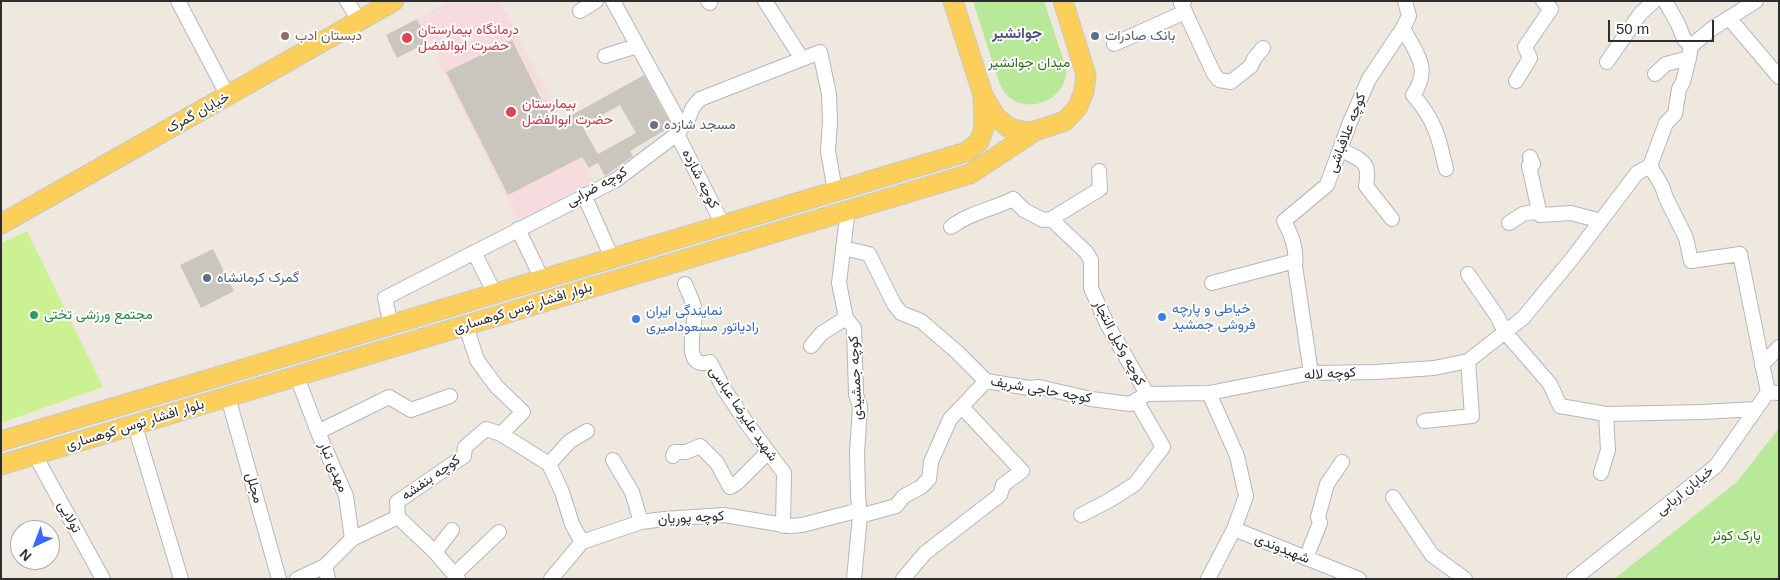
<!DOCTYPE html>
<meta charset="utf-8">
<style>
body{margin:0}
#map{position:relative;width:1780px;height:580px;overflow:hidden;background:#efe8df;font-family:Helvetica,sans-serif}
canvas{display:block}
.frame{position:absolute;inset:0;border:2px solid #2d2d2d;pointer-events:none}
.north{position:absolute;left:10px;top:520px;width:50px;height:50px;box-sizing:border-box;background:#fff;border:1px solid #ababab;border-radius:50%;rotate:223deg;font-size:14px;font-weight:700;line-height:20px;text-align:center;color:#2d2d2d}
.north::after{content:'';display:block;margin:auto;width:18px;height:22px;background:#3c67ff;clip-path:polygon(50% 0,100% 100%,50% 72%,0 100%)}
.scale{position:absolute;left:1608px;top:20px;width:106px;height:22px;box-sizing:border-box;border:2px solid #2d2d2d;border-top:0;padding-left:6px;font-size:15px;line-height:18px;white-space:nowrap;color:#2d2d2d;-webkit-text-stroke:4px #fff;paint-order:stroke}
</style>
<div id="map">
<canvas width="1780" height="580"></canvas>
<div class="frame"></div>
<div class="north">N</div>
<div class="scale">50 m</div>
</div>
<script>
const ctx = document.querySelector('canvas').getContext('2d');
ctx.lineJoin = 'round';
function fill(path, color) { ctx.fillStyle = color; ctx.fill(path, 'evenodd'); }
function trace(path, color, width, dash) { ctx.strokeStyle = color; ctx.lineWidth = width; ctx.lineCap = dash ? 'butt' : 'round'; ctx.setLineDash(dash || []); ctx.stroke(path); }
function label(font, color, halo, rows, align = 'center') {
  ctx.font = font + ' Helvetica,Vazirmatn,sans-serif'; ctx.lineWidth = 4; ctx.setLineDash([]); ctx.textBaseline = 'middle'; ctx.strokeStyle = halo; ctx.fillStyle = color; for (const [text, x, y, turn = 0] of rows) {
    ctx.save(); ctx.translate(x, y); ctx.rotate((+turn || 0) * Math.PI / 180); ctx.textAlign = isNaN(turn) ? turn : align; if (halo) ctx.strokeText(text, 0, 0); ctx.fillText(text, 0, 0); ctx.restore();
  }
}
const medical = new Path2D(`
 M450 1H500L594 182 518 222 417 19Z`);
const green = new Path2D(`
 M973 1H1044L1066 68C1068 101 1025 117 1005 93 1003 90 1001 86 999 82Z
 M1779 428V579H1614L1737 482Z`);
const pitch = new Path2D(`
 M27 231 103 387 1 423V243Z`);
const building = new Path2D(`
 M417 19 428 42 397 58 386 35Z
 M512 40 554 125 644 75 672 126 630 151 633 156 605 176 598 163 589 168 582 157 508 195 446 72ZM620 105 636 133 598 154 582 126Z
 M213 249 234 291 201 308 180 265Z`);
const minor = new Path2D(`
 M178 1 228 96
 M347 1 359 20
 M613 1 682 127
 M708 1 710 3
 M765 1 802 59
 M1184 1 1181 3 1214 74 1219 80 1231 82 1251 66 1254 59 1263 48
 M580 11 596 1
 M1729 18 1779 77
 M1403 28C1416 54 1432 68 1413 95 1435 120 1439 138 1446 169
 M1114 44 1185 12
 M1691 46 1713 28 1756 1
 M605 56 637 46
 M1607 62 1640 14 1654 1
 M1655 74 1666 64 1689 58
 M1516 81 1530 58 1525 47 1551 9 1543 1
 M677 134 723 225
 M1340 149C1361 161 1371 160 1366 186L1392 219
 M1530 157 1533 164 1529 166 1540 215 1571 213 1601 221
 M1650 166 1662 186 1666 198 1686 238 1691 261 1740 254 1768 392
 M1650 166 1666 123 1675 114 1679 89 1683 82 1689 58 1691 46 1684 39 1678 24 1665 1
 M584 195 612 258
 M848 209 839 283 846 318 854 328 856 394 860 407 857 453 858 495 860 516 854 579
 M1051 219 1086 252 1091 260V288L1107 324 1147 394
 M1509 223 1523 214 1539 211
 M951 227C969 213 993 209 1013 199L1024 210 1043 220 1051 219 1100 189 1099 171
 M518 229 542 279
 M843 248 869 254 894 304 901 313 921 321 957 352 986 381 1029 388 1039 387 1091 399 1130 404 1147 394 1209 393 1311 373 1376 372 1434 368 1468 361 1523 318 1571 260 1637 173 1650 166
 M474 252 495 294
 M1468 274 1497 316 1505 332 1550 384 1560 406 1606 414 1702 412 1755 409
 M1212 283 1295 261
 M685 284C688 292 693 301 695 310 696 324 680 371 710 362L724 389 748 425 784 473 783 526
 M391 326 385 298 616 180 677 134 688 119 693 107 700 99 820 52 829 94 830 122 828 151 835 191
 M466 326 477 360 496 386 523 412 501 434
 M811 346 822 333 846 318
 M1762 365 1779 347
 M1311 373 1295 266C1297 249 1292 236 1284 221L1327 185 1350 122 1369 79 1403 28 1409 16 1405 1
 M297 377 318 432 346 496 352 539 325 566 328 579
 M228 397 279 579
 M1424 421 1472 416 1468 361
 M135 426 181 579
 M318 432 389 397 411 410 450 396
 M35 455 103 579
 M673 456 675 452H686L700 446 717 463 730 487 737 483 768 452
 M613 460 632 492 641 522
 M549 464 570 441 587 431
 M1601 473 1608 450 1606 414
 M1393 497 1432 555 1465 579
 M1081 515 1110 500 1135 484 1163 447 1136 400
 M860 516 896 506 904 496 921 487 929 479 931 462 950 419 986 381
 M398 517 397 502 464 456 465 447 486 429 501 434 549 464 562 492 572 524 582 542 551 579
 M398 517 435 552 458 579
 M1234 529 1359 579
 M352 539 398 517
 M582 542 641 522 664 519 724 515 790 526 802 525 860 510
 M435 552 452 530
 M1306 558 1320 523 1318 517 1327 484 1342 462
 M455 574 499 532
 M297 579 325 566
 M903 579 925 553 1000 495 1003 485 1022 471 963 408
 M1208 579 1234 529 1246 496 1237 456 1209 393
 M1574 579 1716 466 1768 392 1779 393`);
const major = new Path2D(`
 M953 1 983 95 995 116 1009 128 1025 132 1035 131 1065 121 1077 108 1084 92 1086 75 1063 1
 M1 224 394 1
 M1 441C323 346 644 248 966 152L979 142 984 128 983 95
 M1 465 970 174 1035 131`);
const markers = [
 [285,36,5,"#8d6e63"],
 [1095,36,5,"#5c6f8a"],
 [407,38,6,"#e0444e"],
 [511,112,6,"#e0444e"],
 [654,125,5,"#6b7280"],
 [207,278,5,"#5c6f8a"],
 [34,315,5,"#2e9e5b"],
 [1162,317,5,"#3f7fe0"],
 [636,319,5,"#3f7fe0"]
];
const healthNames = [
 ["درمانگاه بیمارستان",418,30],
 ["حضرت ابوالفضل",418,46],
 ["بیمارستان",522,104],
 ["حضرت ابوالفضل",522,120]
];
const educationNames = [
 ["دبستان ادب",295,36]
];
const serviceNames = [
 ["بانک صادرات",1105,36],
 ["گمرک کرمانشاه",217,278]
];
const parkNames = [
 ["میدان جوانشیر",1029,63],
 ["پارک کوثر",1736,536]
];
const streetNames = [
 ["خیابان گمرک",198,113,-29],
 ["کوچه علافباشی",1347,133,-69],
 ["کوچه شازده",700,179,63],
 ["کوچه ضرابی",597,187,-29],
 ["بلوار افشار توس کوهساری",523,308,-17],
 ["کوچه وکیل التجار",1119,343,62],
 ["کوچه لاله",1330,374,-3],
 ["کوچه جمشیدی",856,378,-93],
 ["کوچه حاجی شریف",1041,390,10],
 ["شهید علیرضا عباسی",743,414,56],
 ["بلوار افشار توس کوهساری",135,425,-17],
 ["مهدی تبار",333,467,67],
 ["کوچه بنفشه",431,478,-35],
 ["مجلل",254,488,74],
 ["خیابان اربابی",1685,491,-39],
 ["تولایی",69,517,61],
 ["کوچه پوریان",691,518,-3],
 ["شهیدوندی",1282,549,22]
];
const worshipNames = [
 ["مسجد شازده",664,125]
];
const shopNames = [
 ["خیاطی ‌‌و‌ پارچه",1172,309],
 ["فروشی جمشید",1172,325],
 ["نمایندگی ایران",646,311],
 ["رادیاتور مسعودامیری",646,327]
];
const leisureNames = [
 ["مجتمع ورزشی تختی",44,315]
];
const neighbourhoodNames = [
 ["جوانشیر",1017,34]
];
fill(medical, '#f6dcde');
fill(green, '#b7e998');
fill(pitch, '#ccf193');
fill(building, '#cbc6bd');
trace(minor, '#b3b6c1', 16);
trace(major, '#c8c8c8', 21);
trace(minor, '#fff', 14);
trace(major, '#fbcf59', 19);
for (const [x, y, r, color] of markers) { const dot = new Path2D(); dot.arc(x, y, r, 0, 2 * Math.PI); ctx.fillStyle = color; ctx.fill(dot); trace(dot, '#fff', 2); }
label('14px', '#be3a42', '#fff', healthNames, 'left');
label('14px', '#785e54', '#fff', educationNames, 'left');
label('14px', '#4e5e75', '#fff', serviceNames, 'left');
label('14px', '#2c7216', '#fff', parkNames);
label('14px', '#2d2d2d', '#fff', streetNames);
label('14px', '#5b616d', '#fff', worshipNames, 'left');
label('14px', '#366cbe', '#fff', shopNames, 'left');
label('14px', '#27864d', '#fff', leisureNames, 'left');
label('bold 15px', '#495582', '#fff', neighbourhoodNames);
</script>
